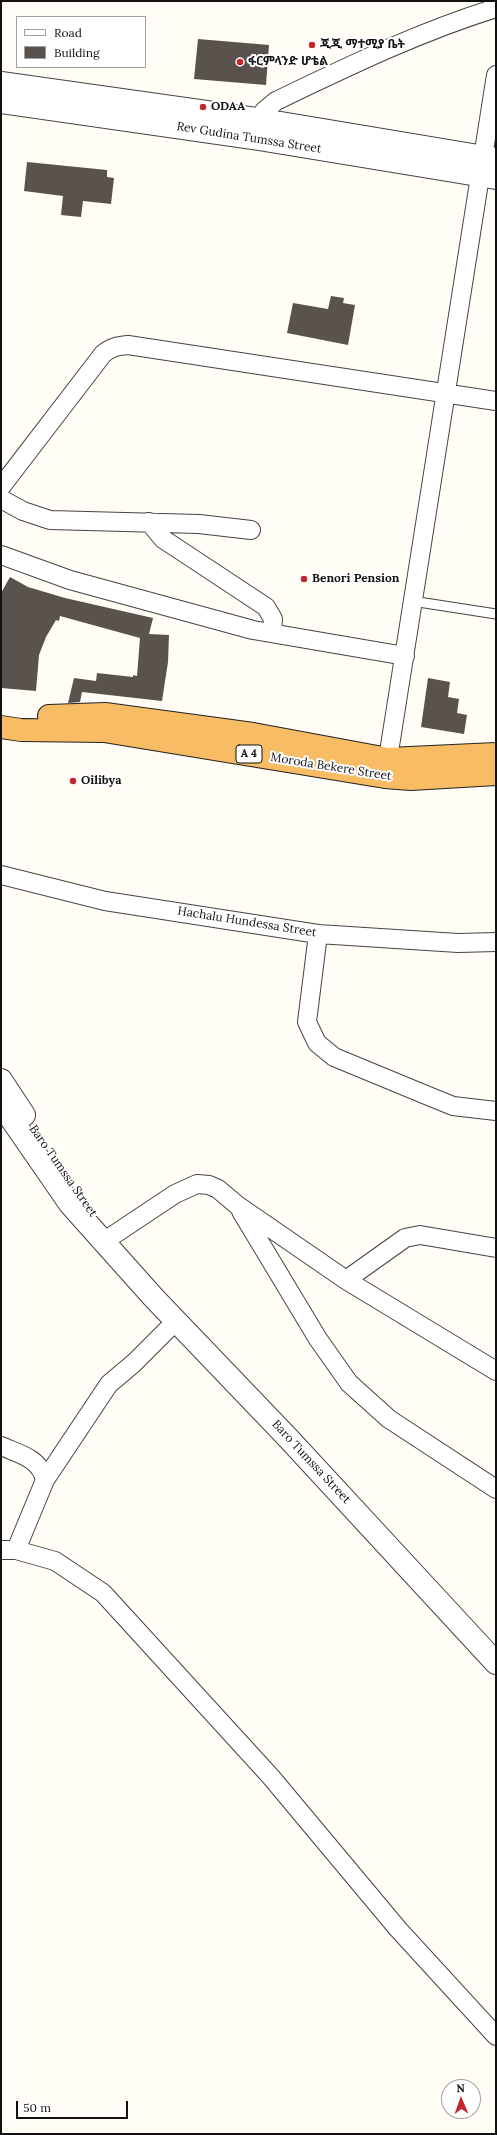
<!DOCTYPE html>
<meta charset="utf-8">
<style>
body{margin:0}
#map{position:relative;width:497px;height:2135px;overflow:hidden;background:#fffdf5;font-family:Lora,serif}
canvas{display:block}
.frame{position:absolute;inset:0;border:2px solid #111;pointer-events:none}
.legend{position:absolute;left:16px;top:16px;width:130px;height:52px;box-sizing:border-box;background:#fff;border:1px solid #a0a0a0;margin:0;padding:5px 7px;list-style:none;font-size:12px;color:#111}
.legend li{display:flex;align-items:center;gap:8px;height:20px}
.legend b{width:20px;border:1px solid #a0a0a0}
.north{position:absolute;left:441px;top:2079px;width:40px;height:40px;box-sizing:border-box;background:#fff;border:1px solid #a0a0a0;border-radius:50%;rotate:358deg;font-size:11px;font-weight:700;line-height:16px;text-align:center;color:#111}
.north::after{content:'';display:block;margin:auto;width:14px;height:18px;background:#c4262e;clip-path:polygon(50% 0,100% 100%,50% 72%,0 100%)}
.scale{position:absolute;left:16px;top:2101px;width:112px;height:18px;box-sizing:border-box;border:2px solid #111;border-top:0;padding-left:5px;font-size:12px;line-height:14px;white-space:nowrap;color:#111;-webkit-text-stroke:3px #fff;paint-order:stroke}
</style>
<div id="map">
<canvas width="497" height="2135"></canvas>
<div class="frame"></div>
<ul class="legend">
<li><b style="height:5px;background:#fff"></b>Road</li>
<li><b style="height:11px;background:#5a524d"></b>Building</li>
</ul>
<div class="north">N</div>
<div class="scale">50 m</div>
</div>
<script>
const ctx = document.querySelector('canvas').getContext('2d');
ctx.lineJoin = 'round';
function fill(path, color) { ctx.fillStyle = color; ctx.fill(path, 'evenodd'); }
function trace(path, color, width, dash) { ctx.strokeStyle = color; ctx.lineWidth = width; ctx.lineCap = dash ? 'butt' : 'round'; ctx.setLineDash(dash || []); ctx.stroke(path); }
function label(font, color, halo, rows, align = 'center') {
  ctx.font = font + ' Lora,"Noto Sans Ethiopic",serif'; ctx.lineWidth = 4; ctx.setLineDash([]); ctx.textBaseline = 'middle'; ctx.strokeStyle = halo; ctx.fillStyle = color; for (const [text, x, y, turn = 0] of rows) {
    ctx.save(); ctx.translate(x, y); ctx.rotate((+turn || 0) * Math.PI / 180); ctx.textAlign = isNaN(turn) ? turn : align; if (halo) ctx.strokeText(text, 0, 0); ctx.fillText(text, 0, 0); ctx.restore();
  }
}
const building = new Path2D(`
 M198 39 269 45 266 85 194 79Z
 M27 162 107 170V177L114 178 111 204 83 201 81 217 61 215 63 196 24 191Z
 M331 296 344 298 343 303 355 305 348 345 287 333 293 303 328 309Z
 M10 577 28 587 65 598 153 618 149 634 169 635 168 662 162 701 82 692 80 702 68 703 74 678 96 681 97 673 133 677V675L137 676 140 638 60 616 59 621 56 620 46 637 39 655 36 691 1 688V593Z
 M428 678 450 682 448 697 459 699 457 713 467 715 464 734 421 727Z`);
const service = new Path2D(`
 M412 601 496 614`);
const minor = new Path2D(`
 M261 132 264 111 276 101C349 66 419 32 496 8
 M1 487 103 354C111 347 118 346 128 345L496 401
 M1 499 23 511 50 520 199 524 251 530
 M149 522 163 539 266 607 273 619 272 632
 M1 555 70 580 253 630 405 656
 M386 771 496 75
 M1 875 105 901 318 934 458 943 496 942
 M318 934 307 1022 317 1043 334 1057 426 1095 453 1106 496 1111
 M241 1211 318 1339 349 1383 389 1419 496 1489
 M109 1238 175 1194 197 1184 209 1185 218 1189 237 1205 346 1280 496 1371
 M346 1280 405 1238 420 1235 496 1248
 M1 1446C19 1454 40 1458 45 1480L16 1550
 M45 1480 109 1384 134 1363 176 1321
 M1 1550H16L55 1561 103 1593 271 1777 398 1929 496 2036`);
const tertiary = new Path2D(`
 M1 83 263 120 496 159
 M1 102 260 139 496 178
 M1 1080 24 1115
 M1 1104 70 1204 154 1298 289 1439 496 1663`);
const trunk = new Path2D(`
 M49 716 105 714 253 734 388 759 496 754
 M1 727 21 730 104 731 385 777 411 779 496 774`);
const markers = [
 [312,45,4,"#c4262e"],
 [240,62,4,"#c4262e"],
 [203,107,4,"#c4262e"],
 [304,579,4,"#c4262e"],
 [73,781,4,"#c4262e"]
];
const shields = [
 [249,754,26]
];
const shieldNames = [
 ["A 4",249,754]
];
const poiNames = [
 ["ጂጂ ማተሚያ ቤት",320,45],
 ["ፋርምላንድ ሆቴል",248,62],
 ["ODAA",211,107],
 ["Benori Pension",312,579],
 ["Oilibya",81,781]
];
const streetNames = [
 ["Rev Gudina Tumssa Street",249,138,9],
 ["Moroda Bekere Street",331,767,9],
 ["Hachalu Hundessa Street",247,922,9],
 ["Baro Tumssa Street",63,1171,55],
 ["Baro Tumssa Street",311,1462,47]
];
fill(building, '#5a524d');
trace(service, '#444', 11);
trace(minor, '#444', 20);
trace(tertiary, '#444', 24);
trace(trunk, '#222', 24);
trace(service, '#fff', 9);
trace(minor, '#fff', 18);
trace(tertiary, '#fff', 22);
trace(trunk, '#f7bc64', 22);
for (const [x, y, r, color] of markers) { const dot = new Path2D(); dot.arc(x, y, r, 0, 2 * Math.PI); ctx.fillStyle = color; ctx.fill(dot); trace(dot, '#fff', 1.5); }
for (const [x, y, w] of shields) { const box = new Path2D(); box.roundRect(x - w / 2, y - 9, w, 18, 3); ctx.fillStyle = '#fff'; ctx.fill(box); trace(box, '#111', 1); }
label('bold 11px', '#111', null, shieldNames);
label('bold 12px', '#111', '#fff', poiNames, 'left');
label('12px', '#111', '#fff', streetNames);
</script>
